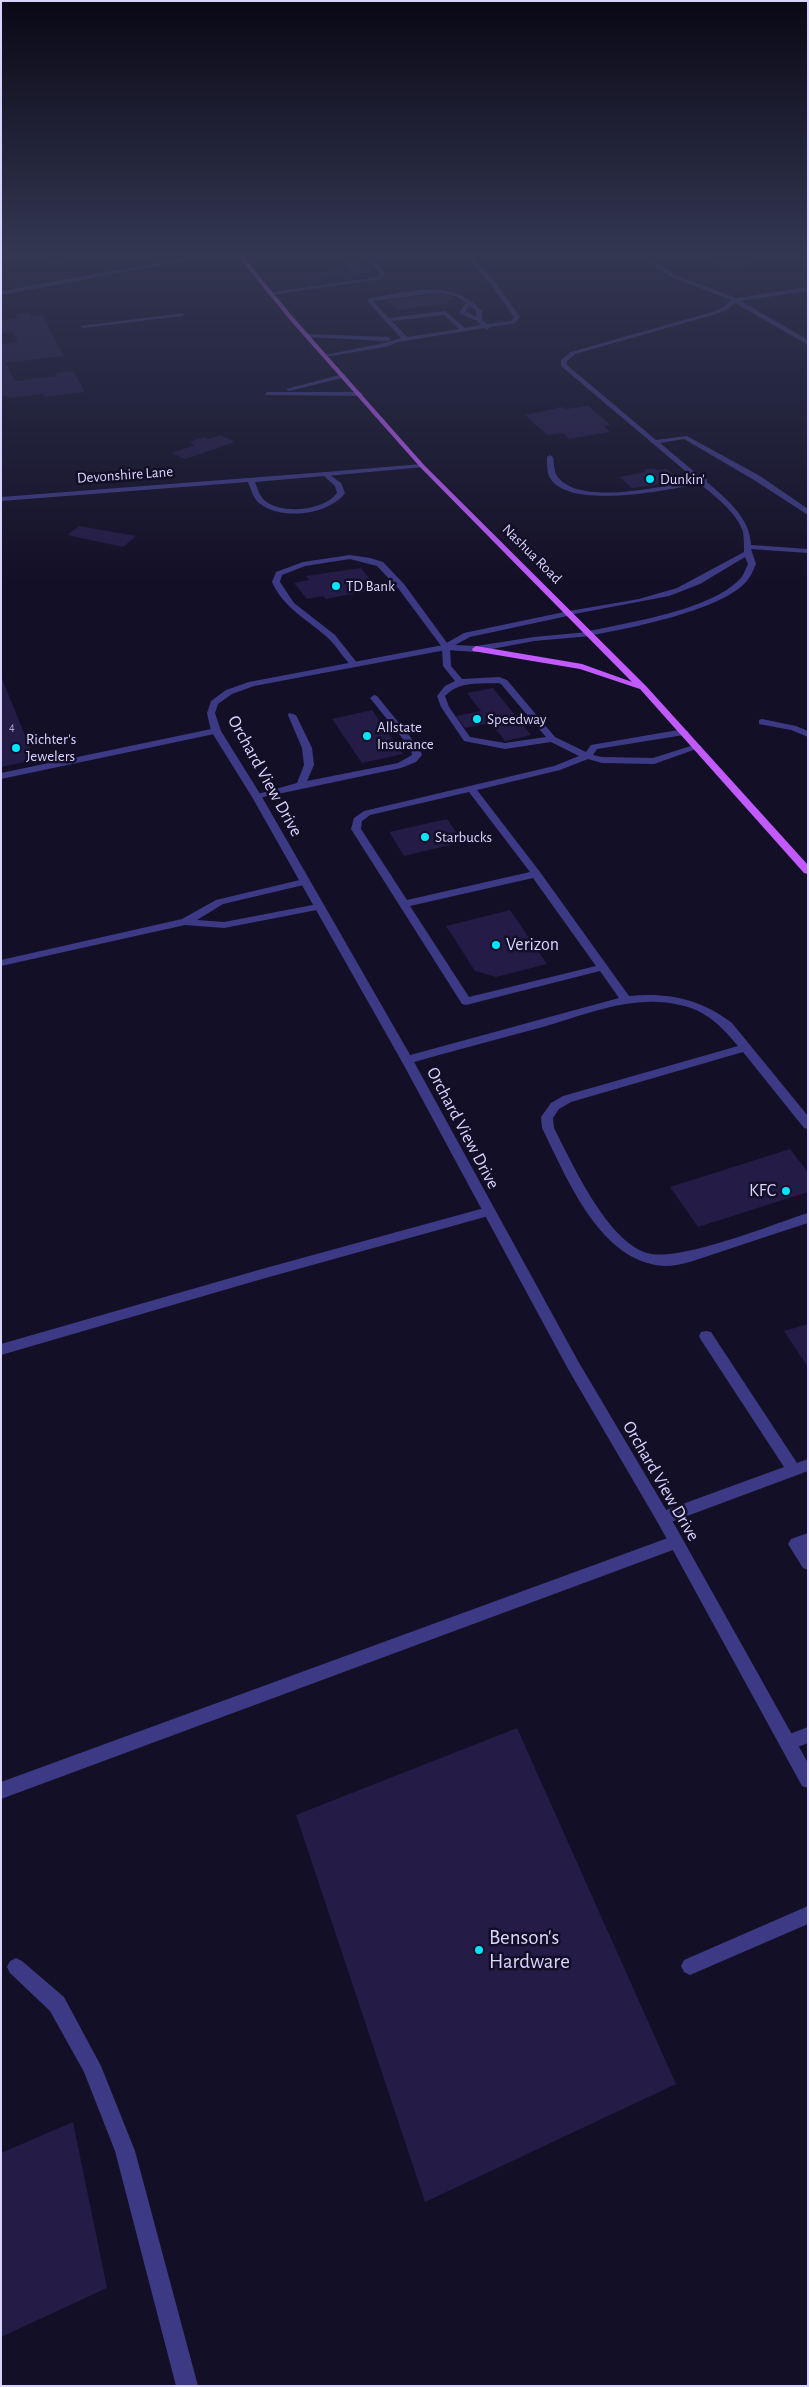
<!DOCTYPE html>
<style>
body{margin:0}
#map{position:relative;width:809px;height:2387px;overflow:hidden;background:#130f26;font-family:"Alegreya Sans",sans-serif}
canvas{display:block}
.frame{position:absolute;inset:0;border:2px solid #d9d4ff;pointer-events:none}
</style>
<div id="map">
<canvas width="809" height="2387"></canvas>
<div class="frame"></div>
</div>
<script>
const ctx = document.querySelector('canvas').getContext('2d');
ctx.lineJoin = 'round';
function fill(path, color) { ctx.fillStyle = color; ctx.fill(path, 'evenodd'); }
function trace(path, color, width, dash) { ctx.strokeStyle = color; ctx.lineWidth = width; ctx.lineCap = dash ? 'butt' : 'round'; ctx.setLineDash(dash || []); ctx.stroke(path); }
function label(font, color, halo, rows, align = 'center') {
  ctx.font = font + ' "Alegreya Sans",sans-serif'; ctx.lineWidth = 5; ctx.setLineDash([]); ctx.textBaseline = 'middle'; ctx.strokeStyle = halo; ctx.fillStyle = color; for (const [text, x, y, turn = 0] of rows) {
    ctx.save(); ctx.translate(x, y); ctx.rotate((+turn || 0) * Math.PI / 180); ctx.textAlign = isNaN(turn) ? turn : align; if (halo) ctx.strokeText(text, 0, 0); ctx.fillText(text, 0, 0); ctx.restore();
  }
}
const green = new Path2D(`
 M697 255H808V256L761 260 736 271 713 266Z`);
const building = new Path2D(`
 M40 255H101V256L57 264 49 263Z
 M363 262 374 273 353 275 342 264Z
 M340 270 345 276 312 280 307 274Z
 M446 292 455 300 447 301 449 304 403 309H396L388 301Z
 M29 313 31 316 42 315 64 356 6 363 15 381 57 376 55 373 73 371 85 392 45 397 43 394 8 398 7 396H1V344L18 342 13 332 1 333V320L18 318 15 314Z
 M588 406 611 425 604 426 610 432 569 439 563 433 547 435 525 415 563 407 566 409Z
 M221 435 235 442 185 459 172 453 195 445 189 442 204 437 209 439Z
 M654 468 657 470 667 469 682 482 632 488 619 477 646 472 643 470Z
 M79 526 136 536 123 547 67 535Z
 M361 568 378 589 326 599 323 596 307 599 294 583 309 580 306 576Z
 M1 676 35 760 1 767Z
 M493 688 531 735 505 741 491 723 465 728 456 716 481 711 467 693Z
 M372 710 403 754 362 763 332 719Z
 M447 819 463 842 404 856 389 832Z
 M510 910 547 964 496 977 475 971 446 926Z
 M790 1149 808 1172V1192L698 1227 670 1187Z
 M808 1324V1367L784 1331Z
 M517 1728 676 2084 425 2202 296 1815Z
 M73 2122 107 2288 1 2337V2153Z`);
const service = new Path2D(`
 M360 255 372 258 385 272 382 279 270 295 267 293 378 277 379 272 368 260Z
 M465 255H470L496 283 520 317 515 323 490 327 487 330 484 328 399 342 385 347 325 357V355L384 343 401 338 367 301 369 298C410 292 450 277 482 311V320L487 324 511 321 514 317 492 286ZM436 293C448 293 457 295 466 303L459 313 477 321 481 325 465 328 445 311 389 318 373 301ZM470 306 476 311V317L465 311ZM444 315 459 329 407 337 392 321Z
 M638 255H644L675 275 736 298 808 287V291L741 301 808 340V345L735 303 726 310 716 314 575 354 566 362 567 365 656 440 687 436 760 476 808 509V515L754 480 684 439 660 443 703 479H707V482C726 499 750 517 751 545L808 549V553L751 549 756 564C754 568 752 574 749 578 728 610 625 629 588 636H585V632C629 622 710 611 741 578 744 574 746 568 748 564L745 557 700 584 669 596 569 615 565 613 569 611 639 599 677 588 744 552C744 545 744 538 743 532 738 514 714 495 700 484 670 489 566 512 549 476 547 471 547 463 547 457L550 455 553 457C554 462 554 472 557 476 578 507 665 486 696 480L561 366V360L571 352 712 312 722 308 731 300 671 277Z
 M184 313 182 316 83 328 80 326Z
 M307 334 388 337 391 339 388 341 305 337Z
 M344 374 346 377 289 391 286 389Z
 M267 392H360L363 394 360 396 265 395Z
 M422 464 425 466 424 467 326 476 322 474 326 472Z
 M350 555 370 558 383 562 404 584 450 647 451 666 462 679 499 677 507 680 555 737 586 752 591 745 684 729 689 732 684 735 597 749 593 755 602 757 653 758 697 744 702 747 654 764 602 763 588 759 560 770 477 790 540 872 629 996C668 992 701 999 732 1023L808 1116V1129L804 1128 743 1052 571 1102 559 1109 553 1118 554 1128C572 1163 607 1241 647 1253 678 1263 773 1224 808 1213V1223C777 1233 747 1243 717 1253 701 1258 682 1266 665 1266 600 1263 567 1178 542 1128L541 1117 551 1103 563 1096 738 1046C722 1027 706 1010 680 1005 634 994 587 1014 543 1027 498 1039 452 1051 407 1064L403 1063 401 1060 403 1057 619 998 600 971 466 1005 462 1004 351 829 354 818 364 811 554 766 579 756 551 742 505 749 464 741 441 707 437 696 445 686 455 681 443 666 442 647 398 588 377 566 350 559 305 566 282 575 280 582 294 603 335 635 358 664 351 666C343 657 337 647 329 639 309 620 284 609 272 582L276 572 303 562ZM498 683 501 684 546 737 505 743 470 737 449 707 445 696C459 681 479 684 498 683ZM469 792 530 872 407 900 361 829 362 821 370 815ZM533 878 596 966 469 997 410 906Z
 M374 695 377 696 420 749 422 755 416 762 401 768 254 799V795L297 783 304 765 302 748 288 715 289 713 296 715 312 748 314 765 307 781 398 763 412 755 411 749 370 698Z
 M216 728 221 731 219 733 1 779V773Z
 M304 879 308 880V884L223 904 197 920 224 922 318 904 323 907 322 909 224 928 185 925 1 966V960L182 919 216 900Z
 M488 1207 492 1209 494 1212 492 1215 262 1279 1 1355V1344L262 1269Z
 M706 1331 711 1332 797 1463 808 1459V1471L663 1525 658 1523 656 1518 658 1513 784 1467 701 1340 699 1336 701 1332Z
 M808 1533V1570L803 1568 788 1544 791 1539Z
 M676 1535 681 1537 684 1542 681 1547 1 1799V1782Z
 M808 1727V1743L788 1751 782 1749 780 1743 782 1737Z
 M808 1906V1924L690 1975 684 1972 681 1966 684 1960Z
 M16 1958 22 1961 64 1997 101 2066 135 2151 198 2386H176L115 2151 84 2072 50 2011 10 1973 7 1967 10 1961Z`);
const minor = new Path2D(`
 M326 472 341 483 345 493C329 515 281 521 259 503 253 498 251 489 248 482L1 501V497ZM324 476 335 486 337 493C324 511 281 515 264 500 259 495 257 487 255 482Z
 M762 719 796 726 808 731V737L791 730 759 724V720Z`);
const tertiary = new Path2D(`
 M203 255H216L1 295V291Z
 M569 611H572V615L470 637 455 645 476 646 534 637 588 632H591V636L534 641 476 652 446 650 254 686 232 694 218 704 215 713 221 731 262 797 413 1060 578 1361 668 1513 808 1763V1788L802 1786 658 1523 568 1369 401 1060 252 797 211 731 207 713 211 701 226 690 249 682 443 645 464 633Z`);
const primary = new Path2D(`
 M237 255H242L293 317 424 465 646 686 808 865V874L804 873 640 689 580 669 473 651 472 649 476 646 582 664 632 682 420 467 289 319Z`);
const markers = [
 [650,479,5,"#00e5ff"],
 [336,586,5,"#00e5ff"],
 [477,719,5,"#00e5ff"],
 [367,736,5,"#00e5ff"],
 [16,748,5,"#00e5ff"],
 [425,837,5,"#00e5ff"],
 [496,945,5,"#00e5ff"],
 [786,1191,5,"#00e5ff"],
 [479,1950,5,"#00e5ff"]
];
const farNumbernames = [
 ["4",12,727]
];
const farStreetnames = [
 ["Devonshire Lane",125,475,-4],
 ["Nashua Road",532,554,45]
];
const farPoinames = [
 ["Dunkin'",660,479],
 ["TD Bank",346,586],
 ["Speedway",487,719],
 ["Allstate",377,727],
 ["Insurance",377,744],
 ["Richter's",26,739],
 ["Jewelers",26,756],
 ["Starbucks",435,837]
];
const streetNames = [
 ["Orchard View Drive",265,776,61],
 ["Orchard View Drive",463,1128,62],
 ["Orchard View Drive",661,1481,60]
];
const poiNames = [
 ["Verizon",506,945],
 ["KFC",776,1191,"right"]
];
const nearPoinames = [
 ["Benson's",489,1938],
 ["Hardware",489,1962]
];
fill(green, '#12302f');
fill(building, '#241b47');
fill(service, '#3d3a85');
fill(minor, '#3d3a85');
fill(tertiary, '#3d3a85');
fill(primary, '#c25bff');
const sky = ctx.createLinearGradient(0, 0, 0, 590);
sky.addColorStop(0, '#0a0815');
sky.addColorStop(0.43, '#333752');
sky.addColorStop(1, '#33375200');
ctx.fillStyle = sky;
ctx.fillRect(0, 0, 809, 590);
for (const [x, y, r, color] of markers) { const dot = new Path2D(); dot.arc(x, y, r, 0, 2 * Math.PI); ctx.fillStyle = color; ctx.fill(dot); trace(dot, '#130f26', 2); }
label('12px', '#aca6d1', null, farNumbernames);
label('15px', '#d9d4ff', '#130f26', farStreetnames);
label('15px', '#d9d4ff', '#130f26', farPoinames, 'left');
label('18px', '#d9d4ff', '#130f26', streetNames);
label('18px', '#d9d4ff', '#130f26', poiNames, 'left');
label('21px', '#d9d4ff', '#130f26', nearPoinames, 'left');
</script>
